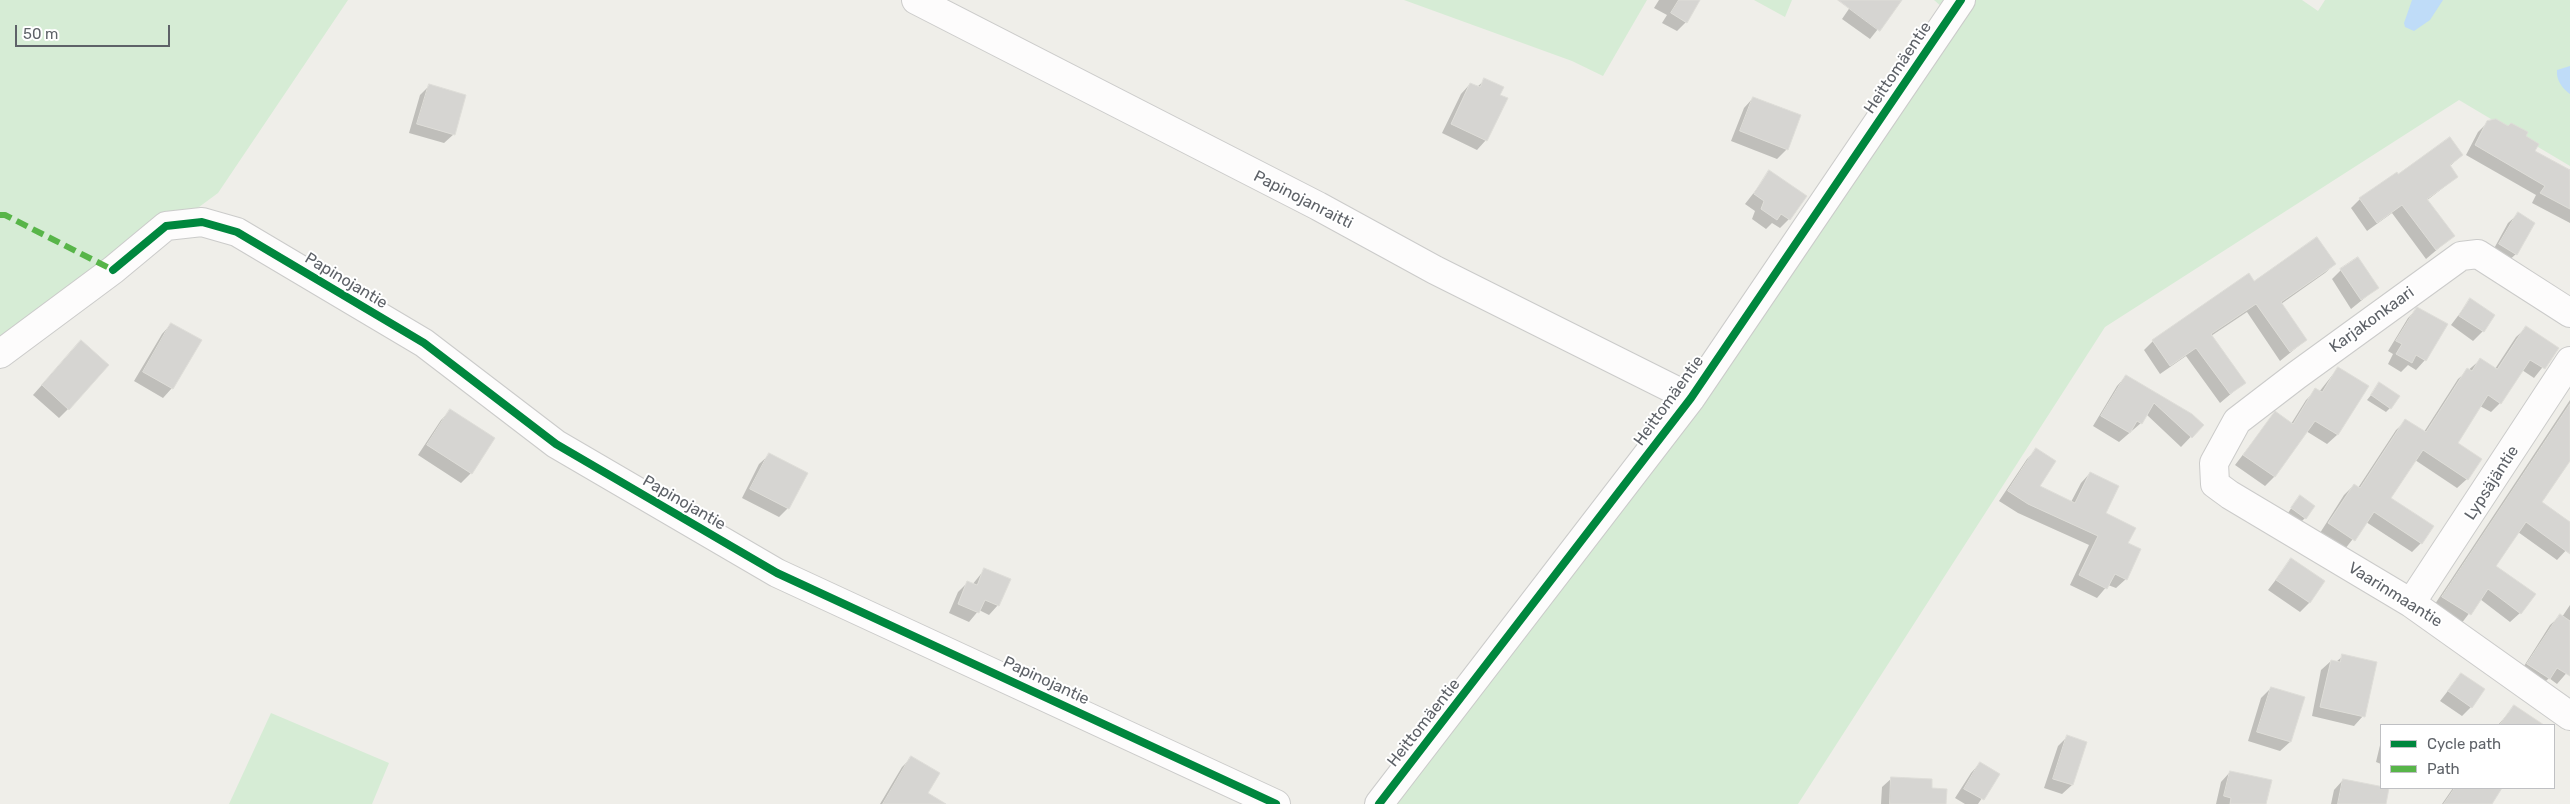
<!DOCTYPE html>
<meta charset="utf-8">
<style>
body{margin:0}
#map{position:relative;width:2570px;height:804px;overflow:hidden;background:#efeee9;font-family:Rubik,sans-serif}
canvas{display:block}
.legend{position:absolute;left:2380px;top:724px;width:175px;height:65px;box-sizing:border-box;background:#fff;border:1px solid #bfc0c3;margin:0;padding:6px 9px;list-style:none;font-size:15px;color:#5e6268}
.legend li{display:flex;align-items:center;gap:10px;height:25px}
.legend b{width:25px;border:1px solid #bfc0c3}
.scale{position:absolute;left:15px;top:25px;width:155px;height:22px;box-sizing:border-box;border:2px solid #5e6268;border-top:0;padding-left:6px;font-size:15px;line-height:18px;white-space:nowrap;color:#5e6268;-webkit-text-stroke:4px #fff;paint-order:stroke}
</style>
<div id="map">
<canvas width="2570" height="804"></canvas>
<ul class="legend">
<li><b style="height:6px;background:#00873e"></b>Cycle path</li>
<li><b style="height:6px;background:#58b549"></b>Path</li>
</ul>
<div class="scale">50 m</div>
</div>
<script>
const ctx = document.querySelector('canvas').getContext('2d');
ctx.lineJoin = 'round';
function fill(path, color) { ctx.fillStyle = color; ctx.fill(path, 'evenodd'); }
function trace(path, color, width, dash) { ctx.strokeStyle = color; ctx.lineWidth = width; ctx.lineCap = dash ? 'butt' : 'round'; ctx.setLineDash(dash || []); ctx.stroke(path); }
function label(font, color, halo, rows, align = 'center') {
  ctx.font = font + ' Rubik,sans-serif'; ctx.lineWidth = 4; ctx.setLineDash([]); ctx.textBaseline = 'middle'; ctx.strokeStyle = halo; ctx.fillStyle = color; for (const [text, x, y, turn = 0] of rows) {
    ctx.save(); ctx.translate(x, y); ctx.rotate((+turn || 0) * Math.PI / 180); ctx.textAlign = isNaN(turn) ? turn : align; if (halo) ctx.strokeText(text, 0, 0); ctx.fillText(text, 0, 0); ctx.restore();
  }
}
const green = new Path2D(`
 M0 0H348L218 193 0 354Z
 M1404 0H1647L1603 76 1572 61Z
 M1754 0H1792L1785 17Z
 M1934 0H2302L2318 11 2325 0H2570V166L2459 100 2105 327 1798 804H1379L1691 398 1951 15Z
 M271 713 389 763 372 804H229Z`);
const water = new Path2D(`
 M2412 0H2443L2430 20 2414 31 2405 27 2404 23Z
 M2570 66V94C2562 88 2556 80 2557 70Z`);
const shadow = new Path2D(`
 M1659 0H1699L1686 22 1677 31 1662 23 1667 15 1654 8Z
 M1855 0H1901L1870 39 1842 19Z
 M1485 80 1499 95 1486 140 1477 150 1442 133 1461 94 1470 84 1477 87Z
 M429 86 454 134 444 143 409 133 420 95Z
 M1753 98 1787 149 1777 159 1731 141 1744 108Z
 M2488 122 2508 127 2524 137 2533 152 2568 171 2570 169V223L2532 203 2536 195 2466 155 2478 132Z
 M2462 155 2450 166 2457 177 2426 201 2453 236 2426 259 2392 213 2367 231 2351 208 2360 199 2398 176Z
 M1770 172 1789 219 1780 228 1772 223 1766 229 1752 219 1755 211 1745 204Z
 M2518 214 2516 254 2506 263 2491 254 2508 223Z
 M2335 264 2325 273 2281 304 2306 340 2280 361 2247 312 2211 336 2245 382 2220 403 2186 356 2160 374 2144 350 2153 341 2254 283Z
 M2341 270 2377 288 2351 309 2332 279Z
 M2470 300 2483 331 2473 341 2451 325Z
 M2418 308 2425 360 2416 370 2408 365 2401 372 2388 364 2393 354 2388 351 2408 318Z
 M171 324 172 388 163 398 134 381 162 334Z
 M2526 328 2557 349 2534 378 2522 370 2500 403 2491 412 2480 406 2456 443 2467 479 2457 488 2415 460 2389 499 2421 543 2412 552 2366 522 2345 549 2320 533 2344 495 2354 485 2358 488 2396 430 2406 421 2424 432 2458 379 2480 360 2495 369 2516 337Z
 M72 351 68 409 59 418 33 395Z
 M2338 368 2367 387 2337 435 2327 444 2306 431 2274 477 2265 486 2235 465 2275 413 2291 424 2306 400 2316 390 2319 392Z
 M2126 376 2202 425 2181 447 2146 414 2141 423 2119 442 2093 426 2117 386Z
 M2380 384 2390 408 2386 412 2367 400Z
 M2570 400V459L2540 502 2570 524V546L2557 560 2518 532 2495 567 2520 613 2510 622 2480 599 2461 624 2433 607Z
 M450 411 493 438 471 473 461 483 418 455 441 420Z
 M2036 450 2038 487 2071 502 2081 483 2090 473 2104 514 2127 544 2126 579 2116 588 2108 585 2097 598 2070 585 2089 545 2018 513 1999 501 2027 459Z
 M769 455 788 508 779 517 742 498 759 464Z
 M2296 501 2305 518 2301 522 2288 513Z
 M2291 560 2310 602 2300 612 2268 590Z
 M985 569 998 605 989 615 979 610 969 622 949 613 958 592 967 583 972 585Z
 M2570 605V669L2557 684 2549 678 2540 687 2519 674 2550 625 2560 616 2562 617Z
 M2343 656 2363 716 2354 726 2312 716 2321 670 2331 661 2336 662Z
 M2461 674 2471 707 2462 716 2440 701Z
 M2271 688 2290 742 2280 751 2248 741 2261 698Z
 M2514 707 2542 725H2498Z
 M2067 737 2072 785 2062 794 2044 788 2058 746Z
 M2381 741V764L2376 762Z
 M911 758 926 794 937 804H880L902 767Z
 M1980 763 1998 774 1978 804H1965L1955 798 1971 773Z
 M2230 772 2265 804H2216L2221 782Z
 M1892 778 1930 789 1945 804H1881L1882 787Z
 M2343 780 2385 804H2331L2334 790Z
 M2453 788H2501L2490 804H2442Z`);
const building = new Path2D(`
 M1679 0H1700L1687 23 1671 13Z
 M1838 0H1902L1880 31Z
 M1484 78 1504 87 1500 95 1508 98 1487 141 1451 124 1470 83 1480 87Z
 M429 84 466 95 455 135 417 124Z
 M1753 97 1801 115 1788 150 1740 131Z
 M2496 119 2508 126 2511 123 2528 132 2526 136 2539 144 2535 151 2570 170V209L2540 193 2545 186 2475 145 2487 121Z
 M2450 137 2463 155 2450 165 2458 177 2427 199 2455 236 2436 250 2402 205 2377 223 2359 198 2397 172 2398 174Z
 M1769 170 1807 196 1790 220 1781 214 1777 220 1761 209 1764 201 1754 194Z
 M2518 212 2535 223 2517 255 2499 244Z
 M2317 237 2336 264 2281 302 2307 340 2290 352 2256 304 2211 334 2246 383 2230 394 2196 348 2170 366 2152 340 2249 273 2254 281Z
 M2358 257 2379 288 2361 300 2340 269Z
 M2470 298 2495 315 2484 332 2459 316Z
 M2417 307 2448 324 2426 361 2416 355 2412 363 2396 354 2402 344 2396 341Z
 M171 323 202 340 173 389 143 372Z
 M2526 326 2559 348 2545 369 2530 360 2501 404 2488 395 2458 443 2482 459 2468 480 2423 450 2391 498 2434 526 2422 544 2374 512 2355 541 2328 523 2354 484 2360 488 2405 419 2426 432 2467 368 2472 371 2480 358 2497 369Z
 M81 340 109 365 69 410 42 385Z
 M2338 367 2369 386 2338 435 2315 421 2275 477 2243 455 2275 411 2293 424 2315 388 2322 392Z
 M2126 375 2192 414 2204 425 2192 438 2154 403 2142 424 2137 421 2130 433 2101 416Z
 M2379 382 2400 396 2391 409 2371 395Z
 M2570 404V461L2542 502 2570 522V554L2526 522 2496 566 2536 594 2521 614 2488 589 2471 615 2442 597Z
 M450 409 495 438 472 474 427 445Z
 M2036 448 2056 461 2040 486 2075 503 2090 472 2119 486 2106 513 2136 528 2128 543 2141 549 2127 580 2115 574 2107 589 2079 575 2098 536 2028 504 2008 491Z
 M769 453 808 473 789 509 750 489Z
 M2300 495 2315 506 2306 519 2291 508Z
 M2291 558 2325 581 2310 603 2276 580Z
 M984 568 1011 579 999 606 985 600 979 613 958 604 967 581 977 585Z
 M2560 614 2570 621V676L2557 668 2550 679 2527 664Z
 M2342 654 2377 662 2365 717 2320 707 2331 660 2340 662Z
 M2461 673 2485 689 2472 708 2448 691Z
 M2271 687 2305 697 2291 742 2257 732Z
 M2514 705 2544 725H2500Z
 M2067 735 2087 742 2073 785 2053 779Z
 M911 756 940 773 928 793 946 804H883Z
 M1980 762 2000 774 1984 800 1964 789Z
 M2230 771 2272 780 2266 804H2230L2231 798 2224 796Z
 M1891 777 1932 779V788L1947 789 1946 804H1890Z
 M2343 779 2389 788 2386 804H2338Z
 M2455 788H2502L2492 804H2444Z`);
const minor = new Path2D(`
 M916 0 1318 206 1435 270 1691 398
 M2570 313 2478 254 2461 256 2297 375 2237 421 2214 463 2215 484 2230 495 2411 603 2570 716
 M0 354 113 270 166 226 202 222 237 232 424 343 556 444 777 573 1276 804
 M2411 603 2570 361
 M1379 804 1691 398 1961 0`);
const quiet = new Path2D(`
 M0 215H5L113 270`);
const cycleway = new Path2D(`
 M113 270 166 226 202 222 237 232 424 343 556 444 777 573 1276 804
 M1379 804 1691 398 1961 0`);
const streetNames = [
 ["Heittomäentie",1898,68,-56],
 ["Papinojanraitti",1303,200,27],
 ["Papinojantie",346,281,31],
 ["Karjakonkaari",2372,320,-36],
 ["Heittomäentie",1669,401,-54],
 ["Lypsäjäntie",2492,483,-57],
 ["Papinojantie",684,503,30],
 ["Vaarinmaantie",2395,595,32],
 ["Papinojantie",1046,681,25],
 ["Heittomäentie",1424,723,-52]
];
fill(green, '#d6ecd5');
fill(water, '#bfdcf8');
fill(shadow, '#0003');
fill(building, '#d6d5d2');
trace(building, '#deddd8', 1);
trace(minor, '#cbcbca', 30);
trace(minor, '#fdfcfc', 28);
trace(quiet, '#58b549', 6, [12, 6]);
trace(cycleway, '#00873e', 8);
label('16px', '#5e6268', '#fff', streetNames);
</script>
